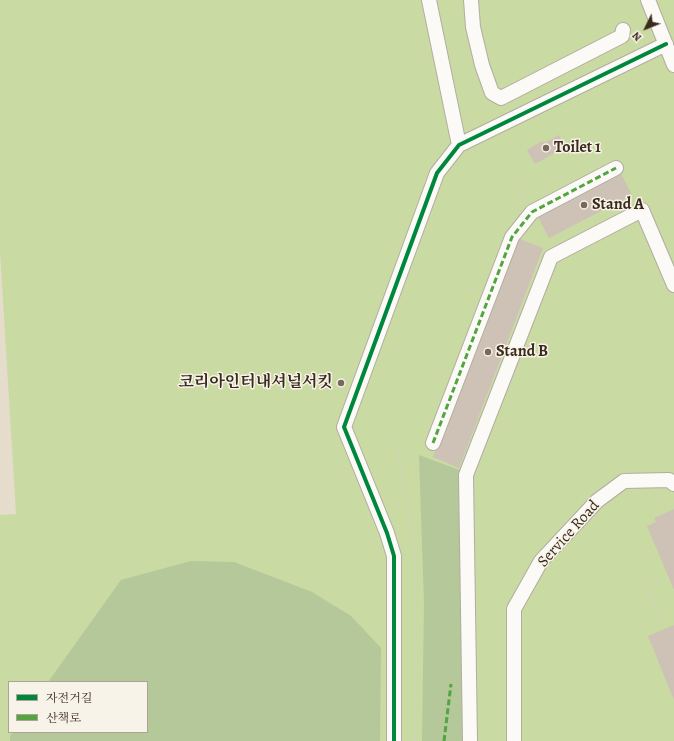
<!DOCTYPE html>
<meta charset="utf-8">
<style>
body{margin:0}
#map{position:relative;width:674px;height:741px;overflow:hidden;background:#e6dccc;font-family:Alegreya,"Noto Serif KR",serif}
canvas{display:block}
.legend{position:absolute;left:8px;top:681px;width:140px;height:52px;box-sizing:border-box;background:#f7f3e8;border:1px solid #aca397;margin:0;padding:5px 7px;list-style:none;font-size:12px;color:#3b2a1e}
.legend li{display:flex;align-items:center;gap:8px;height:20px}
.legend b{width:20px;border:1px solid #aca397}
.north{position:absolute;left:626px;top:8px;width:40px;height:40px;-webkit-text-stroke:3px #f7f3e8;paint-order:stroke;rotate:227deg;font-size:11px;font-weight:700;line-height:16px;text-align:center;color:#3b2a1e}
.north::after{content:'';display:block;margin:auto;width:14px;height:18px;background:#3b2a1e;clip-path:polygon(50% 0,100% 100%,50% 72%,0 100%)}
</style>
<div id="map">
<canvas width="674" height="741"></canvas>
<ul class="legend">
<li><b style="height:5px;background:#00873e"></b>자전거길</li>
<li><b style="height:5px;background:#54a441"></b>산책로</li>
</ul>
<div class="north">N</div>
</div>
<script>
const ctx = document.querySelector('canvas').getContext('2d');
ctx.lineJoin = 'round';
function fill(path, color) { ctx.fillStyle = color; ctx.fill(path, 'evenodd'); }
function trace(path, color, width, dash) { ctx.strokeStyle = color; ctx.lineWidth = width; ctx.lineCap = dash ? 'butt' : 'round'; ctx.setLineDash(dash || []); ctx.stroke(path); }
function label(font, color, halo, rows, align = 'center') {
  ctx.font = font + ' Alegreya,"Noto Serif KR",serif'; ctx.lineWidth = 3; ctx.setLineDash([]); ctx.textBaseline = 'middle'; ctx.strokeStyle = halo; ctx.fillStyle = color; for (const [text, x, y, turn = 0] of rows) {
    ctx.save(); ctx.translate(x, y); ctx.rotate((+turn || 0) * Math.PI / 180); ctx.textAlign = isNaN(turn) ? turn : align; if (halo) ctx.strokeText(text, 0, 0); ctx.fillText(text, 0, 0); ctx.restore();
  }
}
const green = new Path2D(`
 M0 0H674V741H0V515L16 514 0 251ZM9 682H147V732H9Z`);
const forest = new Path2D(`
 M419 455 462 471 463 741H422L424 603Z
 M191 561 234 562 312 592 351 616 381 648 380 741H10V736L13 732H147V682H48L121 580Z`);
const building = new Path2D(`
 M559 135 565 147 535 164 527 150 542 141 544 143Z
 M620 172 632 195 549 238 537 215Z
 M517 238 543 248 459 468 433 457Z
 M674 509V590L647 526 656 522 654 518Z
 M674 625V700L648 636Z`);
const path = new Path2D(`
 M588 150 595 165
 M518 186 526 201
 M665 204 674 199
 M470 289 477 292
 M440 367 448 370
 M397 446 415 546V741
 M662 622 646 587 664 579`);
const minor = new Path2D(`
 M429 0 459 145
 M471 0 473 27 482 65 492 93 501 98 622 36 623 30
 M648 0 674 65
 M433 443 512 237 532 212 616 168
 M394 741V556L387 533 344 427 437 173 459 145 666 44
 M470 741 466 475 551 257 642 210 674 285
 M514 741V609L541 561 597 501 624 481 669 480 674 484`);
const quiet = new Path2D(`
 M433 443 512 237 532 212 616 168
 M444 741 451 684`);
const cycleway = new Path2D(`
 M394 741V556L387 533 344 427 437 173 459 145 666 44`);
const markers = [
 [546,148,4,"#77685b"],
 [584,205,4,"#77685b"],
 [488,352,4,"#77685b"],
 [341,383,4,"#77685b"]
];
const poiNames = [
 ["Toilet 1",554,148],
 ["Stand A",592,205],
 ["Stand B",496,352],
 ["코리아인터내셔널서킷",333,383,"right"]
];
const streetNames = [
 ["Service Road",569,534,-48]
];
fill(green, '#c9daa3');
fill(forest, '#b4c899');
fill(building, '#cec1b6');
trace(minor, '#b3aca0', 16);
trace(path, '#d3d0cb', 2.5, [1, 3]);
trace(minor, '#fbfaf7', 14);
trace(quiet, '#54a441', 3, [6, 3]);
trace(cycleway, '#00873e', 4);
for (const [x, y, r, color] of markers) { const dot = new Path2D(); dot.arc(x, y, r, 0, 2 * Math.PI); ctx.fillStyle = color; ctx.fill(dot); trace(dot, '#f7f3e8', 1.5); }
label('bold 16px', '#3b2a1e', '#f7f3e8', poiNames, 'left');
label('16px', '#3b2a1e', '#f7f3e8', streetNames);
</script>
